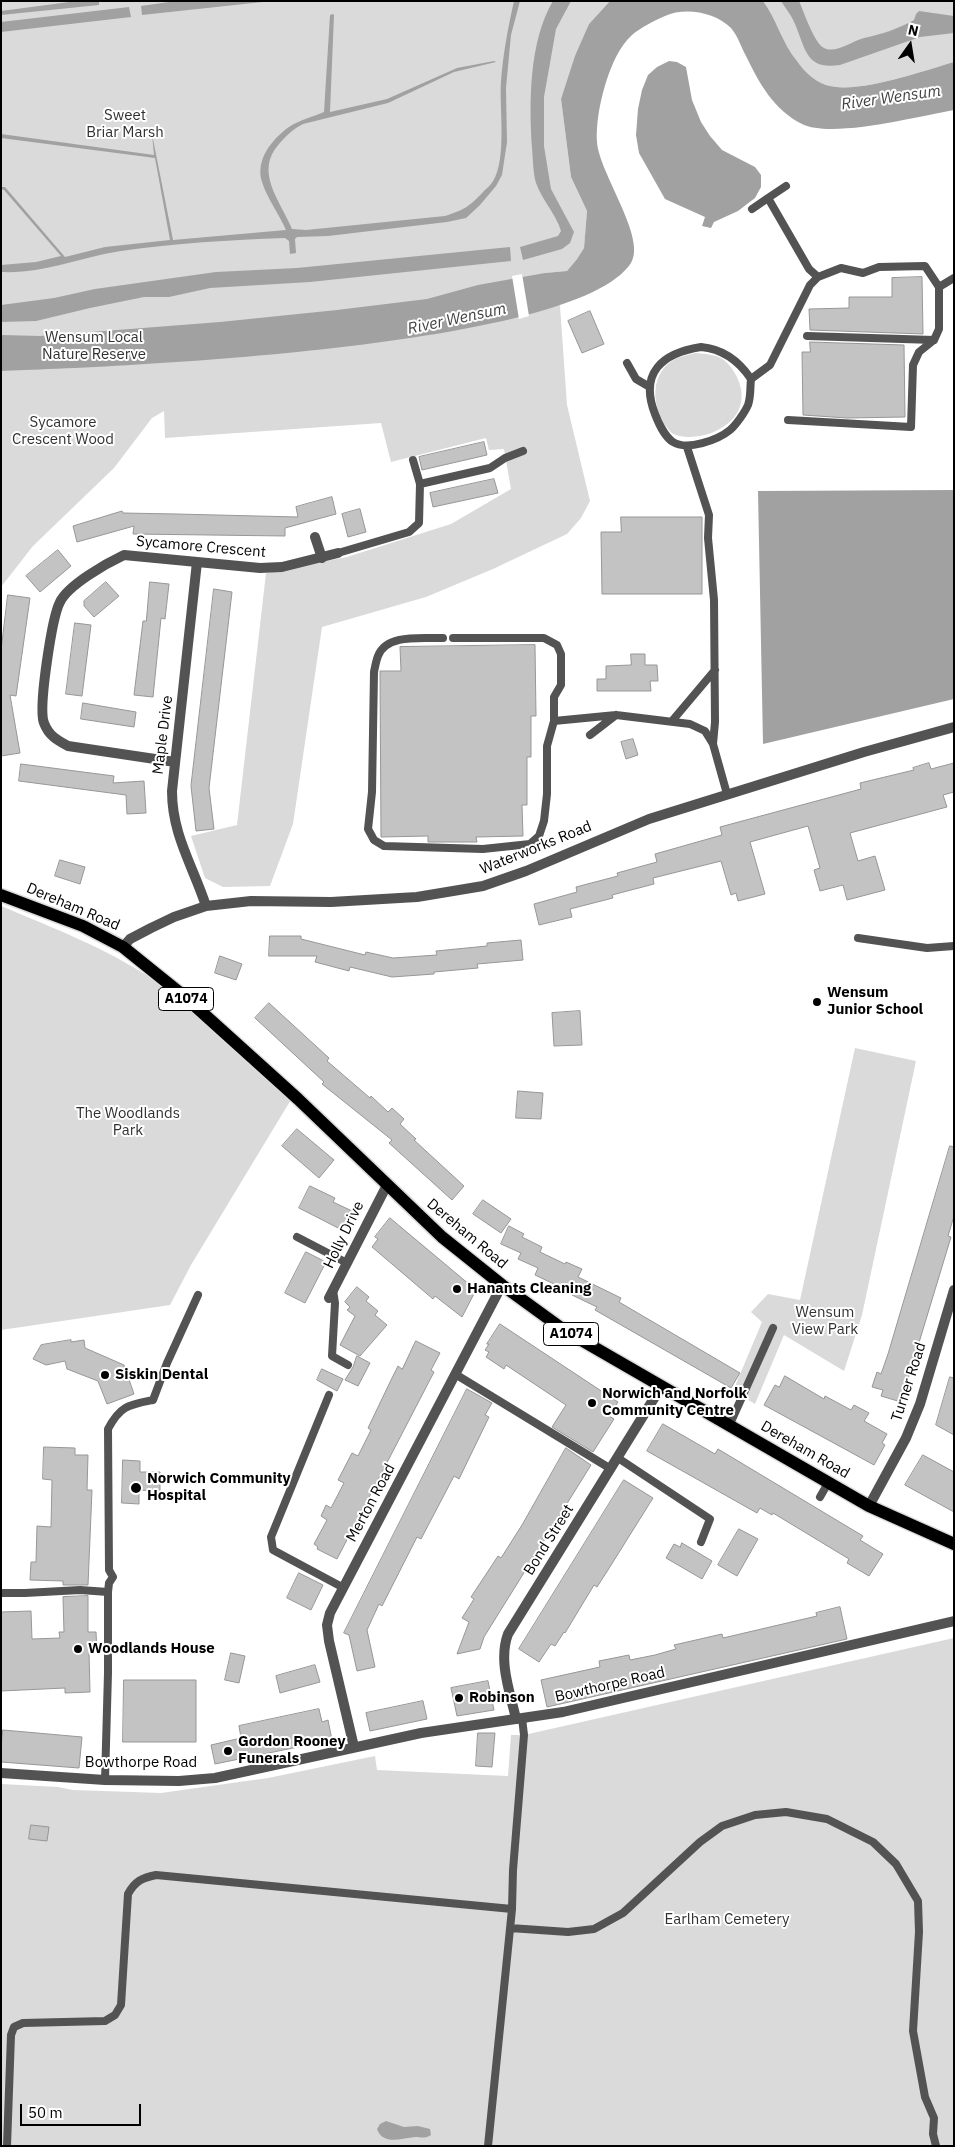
<!DOCTYPE html>
<style>
body{margin:0}
#map{position:relative;width:955px;height:2147px;overflow:hidden;background:#fff;font-family:"IBM Plex Sans",sans-serif}
canvas{display:block}
.frame{position:absolute;inset:0;border:2px solid #000;pointer-events:none}
.north{position:absolute;left:885px;top:20px;width:50px;height:50px;-webkit-text-stroke:4px #fff;paint-order:stroke;rotate:13deg;font-size:14px;font-weight:700;line-height:20px;text-align:center;color:#000}
.north::after{content:'';display:block;margin:auto;width:18px;height:22px;background:#000;clip-path:polygon(50% 0,100% 100%,50% 72%,0 100%)}
.scale{position:absolute;left:20px;top:2104px;width:121px;height:22px;box-sizing:border-box;border:2px solid #000;border-top:0;padding-left:6px;font-size:15px;line-height:18px;white-space:nowrap;color:#000;-webkit-text-stroke:4px #fff;paint-order:stroke}
</style>
<div id="map">
<canvas width="955" height="2147"></canvas>
<div class="frame"></div>
<div class="north">N</div>
<div class="scale">50 m</div>
</div>
<script>
const ctx = document.querySelector('canvas').getContext('2d');
ctx.lineJoin = 'round';
function fill(path, color) { ctx.fillStyle = color; ctx.fill(path, 'evenodd'); }
function trace(path, color, width, dash) { ctx.strokeStyle = color; ctx.lineWidth = width; ctx.lineCap = dash ? 'butt' : 'round'; ctx.setLineDash(dash || []); ctx.stroke(path); }
function label(font, color, halo, rows, align = 'center') {
  ctx.font = font + ' "IBM Plex Sans",sans-serif'; ctx.lineWidth = 4; ctx.setLineDash([]); ctx.textBaseline = 'middle'; ctx.strokeStyle = halo; ctx.fillStyle = color; for (const [text, x, y, turn = 0] of rows) {
    ctx.save(); ctx.translate(x, y); ctx.rotate((+turn || 0) * Math.PI / 180); ctx.textAlign = isNaN(turn) ? turn : align; if (halo) ctx.strokeText(text, 0, 0); ctx.fillText(text, 0, 0); ctx.restore();
  }
}
const green = new Path2D(`
 M1 1H610L589 24 561 99 571 177 587 211 584 248 577 259 567 271 545 273 560 306 567 405 590 501 581 518 567 534 493 569 426 597 322 627 293 824 270 886 223 887 205 878 191 836 237 825 266 573 347 557 451 524 511 489 504 449 489 450 486 438 391 462 381 423 165 438 164 411 152 418 114 468 33 546 1 587Z
 M763 1H954V62C922 71 857 95 826 85 814 81 804 71 797 61 782 43 777 20 763 1Z
 M695 353C705 354 716 354 724 360 731 366 736 374 739 382 751 415 720 436 690 437 683 437 673 436 669 430 651 409 648 372 677 358 682 356 689 355 695 353Z
 M1 906C53 928 106 948 152 979 202 1013 246 1058 292 1098L191 1265 170 1305 1 1330Z
 M855 1048 916 1061 862 1315 844 1371 784 1335 755 1404 733 1391 762 1322 751 1312 768 1294 800 1300Z
 M954 1638V2146H1V1784L58 1787 73 1790 161 1793 268 1778 375 1756 377 1770 508 1776 511 1735H524Z`);
const water = new Path2D(`
 M77 1H111L99 2V5L1 15V11Z
 M176 1H272L142 15 141 6Z
 M514 1H520L511 35 506 88 507 142 502 175 496 186 480 205 466 218 447 222 328 236 297 237 295 239 296 253 290 254 289 241 285 238C230 240 175 243 121 251 81 257 43 274 1 272V265L36 262 61 256 4 190 1 189V187H5L65 257 105 247 170 240 155 158 1 138V134L154 155 152 134 173 240 286 230C279 214 267 198 262 182 255 160 272 139 289 127 299 120 313 117 324 112L330 15 333 14 334 15 330 112 387 99 457 68 494 61 496 62 454 72 388 103 303 124C293 129 287 135 279 144 254 172 280 200 292 229L306 230 445 216C464 210 469 207 483 192 486 189 491 185 493 181 507 158 499 108 501 81 503 54 508 28 514 1Z
 M553 1H571L556 29 544 97V146L551 189 574 232 570 243 562 249 523 260 520 247 558 236 561 231C556 214 542 200 536 183 533 173 533 159 532 148 529 103 529 41 553 1Z
 M610 1H763C777 20 782 43 797 61 804 71 814 81 826 85 857 95 922 71 954 62V110C919 116 832 139 802 124 774 110 759 83 746 56 741 47 738 36 731 28 715 12 685 7 665 16 655 20 640 28 632 35 609 55 595 113 597 142 599 173 647 238 631 263 575 349 111 367 1 371V335L40 336 220 322 337 310 427 299 478 285 545 273 567 271 577 259 584 248 587 211 571 177 561 99 575 56 589 24Z
 M781 1H799C804 12 814 43 824 48 836 54 852 41 864 38 882 34 898 29 914 20L916 14 919 11 954 16V33L920 37 840 65C806 70 806 50 795 24 792 16 786 9 781 1Z
 M129 7 131 17 1 32V22Z
 M669 61 677 62 686 67 692 100 701 122 710 136 722 150 755 167 761 175V187L755 198 738 211 714 222 711 228 702 226 705 217 665 199 639 153 636 135 638 109 642 90 648 75 657 67Z
 M510 247 511 261 310 282 210 288 169 297H144L90 308 36 321 1 322V305L54 298 95 289 216 272 297 268Z
 M954 490V699L763 744 758 491Z
 M386 2121 404 2127 418 2126 430 2129 431 2135C425 2139 421 2137 415 2137 402 2138 383 2146 377 2129L380 2124Z`);
const pier = new Path2D(`
 M522 274 529 316 519 319 512 276Z`);
const building = new Path2D(`
 M922 277 923 334 810 330 809 309 849 308V297H892V278Z
 M590 311 604 344 582 353 568 321Z
 M810 342 904 345 905 417 847 418 803 415 802 352H810Z
 M484 442 487 455 422 470 419 457Z
 M494 479 498 493 433 507 430 493Z
 M332 497 336 514 285 528V536L133 534 134 526 77 542 73 526 122 511 123 513 176 514 298 517 296 507Z
 M360 509 366 532 348 537 342 514Z
 M621 517H702V594H602L601 532H621Z
 M58 550 71 566 40 592 26 576Z
 M106 582 119 596 94 617 84 606V601Z
 M150 582 169 584 165 619 161 618 153 697 134 695 143 621H146Z
 M214 589 232 592 209 788 214 829 196 831 191 786Z
 M8 595 30 598 16 696 10 695 20 753 1 756V651Z
 M75 623 91 625 82 696 66 694Z
 M535 645 536 716H531V757H527V805H522L523 836 476 837 477 842H428V836L381 837 380 671H401L400 647Z
 M631 654H645V665H657L658 681H650L651 691H597V679H606V666L631 665Z
 M83 703 136 712 134 727 81 719Z
 M633 739 638 755 626 759 621 742Z
 M929 763 931 769 954 763V792L943 795 947 807 850 833 858 861 875 856 885 890 847 900 843 885 820 891 814 870 820 868 808 826 750 842 765 894 738 901 736 893 731 895 721 861 653 878 654 884 612 895 613 898 570 909 572 917 539 925 534 904 577 892 576 887 618 876 617 873 657 862 655 854 722 835 720 827 861 789 860 783 914 770 913 768Z
 M21 764 114 776 113 783 144 781 146 813 127 814 126 795 19 781Z
 M60 860 85 867 80 884 55 876Z
 M270 936H301V939L365 955 366 952 393 958 437 955 436 951 487 946V943L521 940 523 960 477 964 478 968 434 972V974L392 977 350 967 349 971 315 962 317 956H269Z
 M220 956 242 964 236 980 215 973Z
 M269 1003 329 1058 327 1061 370 1098 371 1096 388 1112 392 1108 404 1119 400 1124 416 1139 414 1140 464 1186 452 1200 389 1143 392 1140 322 1084 324 1082 255 1018Z
 M580 1011 582 1045 554 1046 552 1013Z
 M518 1091 543 1093 541 1119 516 1118Z
 M297 1129 334 1160 319 1178 282 1146Z
 M950 1146 954 1147V1216L948 1236 951 1237 901 1402 881 1396 883 1390 872 1387 877 1372 881 1374 888 1354Z
 M310 1186 335 1198 333 1202 352 1211 342 1230 299 1208Z
 M483 1200 511 1219 501 1233 473 1214Z
 M390 1218 476 1290 462 1317 435 1296 433 1299 372 1247 378 1239 375 1237Z
 M509 1226 524 1234 522 1237 542 1247 540 1252 565 1264 566 1262 582 1269 578 1277 621 1298 619 1302 740 1373 731 1388 595 1310 597 1307 572 1295 573 1293 535 1275 538 1268 518 1259 521 1253 501 1244Z
 M306 1252 326 1262 305 1303 285 1293Z
 M357 1287 369 1297 366 1301 378 1311 375 1315 387 1325 360 1356 340 1345 355 1316 347 1310 350 1307 345 1302Z
 M500 1324 618 1402 609 1416 614 1419 593 1452 552 1427 566 1405 506 1365 504 1369 486 1357 489 1352 485 1350 489 1344H487Z
 M71 1340V1342L84 1340 85 1348 124 1365 134 1394 107 1404 98 1381 67 1369 65 1361 46 1365 33 1359 41 1345Z
 M416 1341 440 1353 431 1370 434 1372 337 1559 317 1549 318 1547 314 1544 327 1520 321 1516 326 1505 331 1508 344 1483 338 1480 352 1453 358 1456 371 1430 368 1428 392 1378 398 1366 402 1369Z
 M357 1356 370 1363 358 1386 345 1380 353 1367Z
 M322 1369 343 1379 337 1391 317 1380Z
 M785 1376 824 1399 825 1396 851 1410 854 1405 869 1413 864 1421 887 1434 882 1443 885 1445 874 1465 764 1405 775 1385 779 1387Z
 M950 1377 954 1378V1435L936 1425Z
 M467 1389 492 1403 485 1415 489 1417 459 1479 454 1476 421 1539 417 1537 382 1606 379 1604 367 1630 375 1667 357 1671 349 1635 344 1633Z
 M663 1424 715 1454 718 1449 863 1536 860 1540 883 1554 869 1576 847 1563 849 1559 773 1513 772 1515 760 1508 757 1513 647 1451Z
 M44 1447 75 1448V1455H88L87 1490H92L88 1585H63V1581L30 1580 31 1562H36L37 1526 51 1527 52 1480 43 1479Z
 M566 1448 591 1465 484 1637 480 1649 457 1654 469 1622 462 1618 474 1599 471 1597 498 1556 501 1558 522 1525Z
 M923 1455 954 1472V1512L905 1485Z
 M123 1460 140 1461V1472H160V1491L139 1490V1504L122 1503Z
 M624 1480 653 1498 608 1570 597 1587 594 1585 565 1633 564 1632 555 1646 551 1644 539 1662 519 1649Z
 M739 1529 758 1539 737 1576 718 1565Z
 M682 1543 712 1561 702 1579 666 1558 674 1544 680 1547Z
 M299 1573 323 1585 311 1610 287 1598Z
 M88 1596V1632H96L97 1652 89 1653 90 1692 65 1693V1688L1 1691V1612L31 1611 32 1639 60 1638 59 1632H64L63 1597Z
 M840 1607 847 1639 547 1707 541 1680 600 1667 599 1661 629 1655 630 1660 655 1655 676 1649 674 1645 722 1634 723 1638 817 1616 816 1613Z
 M231 1653 245 1656 239 1683 225 1680Z
 M315 1665 320 1682 280 1693 276 1676Z
 M124 1680H196V1742H123Z
 M488 1681 494 1710 457 1716 451 1688Z
 M423 1701 427 1719 370 1731 366 1713Z
 M319 1709 322 1722 328 1720 332 1740 215 1764 211 1745 241 1738 239 1726Z
 M3 1730 82 1737 79 1768 1 1762Z
 M478 1733H495L492 1767 476 1766Z
 M31 1825 49 1827 47 1841 29 1839Z`);
const service = new Path2D(`
 M752 209 768 198
 M818 277 841 268 863 273 879 267 925 266 939 287 954 278
 M934 340 939 329V287
 M701 347C723 349 739 361 751 379 750 387 751 397 748 405 745 412 736 425 730 430 718 440 687 451 673 442 665 437 658 422 655 414 639 373 662 353 701 347Z
 M627 363 636 379 648 386
 M751 379 770 365 810 285 818 277 809 269 768 198 786 186
 M788 420 911 427 913 365 919 352 934 340 807 336
 M687 447 709 515 708 538 714 600 715 722 713 744
 M413 460 420 484
 M338 553 409 532 419 523 420 484 490 468 505 458 523 451
 M443 638C423 639 387 633 378 656 376 661 375 667 374 672L372 792 368 829 374 840 384 846 483 849 530 844 539 836 544 821 547 794V746L554 721
 M453 638H544L557 645 561 654V685L554 697V721L616 715 690 724 705 731 713 744 727 794
 M672 721 715 670
 M590 735 616 715
 M858 938 927 948 954 946
 M297 1237 347 1263
 M333 1290 335 1303 332 1356 348 1365
 M455 1374 611 1469
 M329 1395 271 1537 273 1550 342 1587
 M729 1426 773 1328
 M618 1458 710 1519 701 1542
 M820 1497 828 1483
 M1 1593H25L80 1590 108 1592
 M105 1780 108 1673V1592L109 1583 113 1577 109 1570 108 1429C120 1406 128 1405 153 1400L167 1363 198 1295
 M510 1928 568 1932 594 1929 623 1913 700 1842 722 1826 755 1815 786 1812 827 1819 873 1842 896 1864 918 1901 919 1932 913 2031 925 2097 934 2118 933 2134 936 2146
 M7 2146 11 2035 14 2027 23 2023 105 2021 115 2015 121 2005 128 1894C135 1881 142 1878 156 1875L512 1909
 M488 2146 512 1909 513 1870 524 1735 522 1718`);
const minor = new Path2D(`
 M315 537 322 558
 M197 562 172 791C172 835 193 866 206 906
 M175 762 68 746C57 740 49 736 44 723 38 708 52 617 60 602 68 585 107 563 124 555L260 568 282 567 338 553
 M123 947 130 939 151 928 174 917 206 906 251 901 331 902 417 897 483 886 526 871 649 819 864 752 954 727
 M329 1298 387 1185
 M869 1506 906 1438 920 1404 954 1290
 M516 1719C510 1692 498 1661 508 1634L661 1387
 M354 1747 329 1641 327 1625 330 1613 502 1285`);
const tertiary = new Path2D(`
 M1 1773 105 1780 179 1781 215 1778 421 1733 563 1712 954 1621`);
const primary = new Path2D(`
 M1 895 83 926 123 947 185 997 298 1099 442 1237 502 1285 564 1330 869 1506 954 1544`);
const markers = [
 [817,1002,5,"#000"],
 [457,1289,5,"#000"],
 [105,1375,5,"#000"],
 [592,1403,5,"#000"],
 [136,1488,6,"#000"],
 [78,1649,5,"#000"],
 [459,1698,5,"#000"],
 [228,1751,5,"#000"]
];
const shields = [
 [186,999,55],
 [571,1334,55]
];
const shieldNames = [
 ["A1074",186,999],
 ["A1074",571,1334]
];
const parkNames = [
 ["Sweet",125,116],
 ["Briar Marsh",125,133],
 ["Wensum Local",94,338],
 ["Nature Reserve",94,355],
 ["Sycamore",63,423],
 ["Crescent Wood",63,440],
 ["The Woodlands",128,1114],
 ["Park",128,1131],
 ["Wensum",825,1313],
 ["View Park",825,1330],
 ["Earlham Cemetery",727,1920]
];
const streetNames = [
 ["Sycamore Crescent",201,547,5],
 ["Maple Drive",163,735,-83],
 ["Waterworks Road",536,848,-22],
 ["Dereham Road",73,907,23],
 ["Dereham Road",467,1234,40],
 ["Holly Drive",344,1235,-64],
 ["Turner Road",909,1382,-72],
 ["Dereham Road",805,1450,30],
 ["Merton Road",371,1503,-62],
 ["Bond Street",549,1540,-58],
 ["Bowthorpe Road",610,1685,-13],
 ["Bowthorpe Road",141,1763]
];
const poiNames = [
 ["Wensum",827,993],
 ["Junior School",827,1010],
 ["Hanants Cleaning",467,1289],
 ["Siskin Dental",115,1375],
 ["Norwich and Norfolk",602,1394],
 ["Community Centre",602,1411],
 ["Norwich Community",147,1479],
 ["Hospital",147,1496],
 ["Woodlands House",88,1649],
 ["Robinson",469,1698],
 ["Gordon Rooney",238,1742],
 ["Funerals",238,1759]
];
const waterNames = [
 ["River Wensum",891,98,-8],
 ["River Wensum",457,319,-12]
];
fill(green, '#dadada');
fill(water, '#a1a1a1');
fill(pier, '#fff');
fill(building, '#c3c3c3');
trace(building, '#979797', 1);
trace(primary, '#dbdbdb', 15);
trace(service, '#535353', 8);
trace(minor, '#535353', 10);
trace(tertiary, '#535353', 10);
trace(primary, '#000', 12);
for (const [x, y, r, color] of markers) { const dot = new Path2D(); dot.arc(x, y, r, 0, 2 * Math.PI); ctx.fillStyle = color; ctx.fill(dot); trace(dot, '#fff', 2); }
for (const [x, y, w] of shields) { const box = new Path2D(); box.roundRect(x - w / 2, y - 11.5, w, 23, 4); ctx.fillStyle = '#fff'; ctx.fill(box); trace(box, '#000', 1); }
label('bold 14px', '#000', null, shieldNames);
label('15px', '#313131', '#fff', parkNames);
label('15px', '#000', '#fff', streetNames);
label('bold 15px', '#000', '#fff', poiNames, 'left');
label('italic 16px', '#424242', '#fff', waterNames);
</script>
